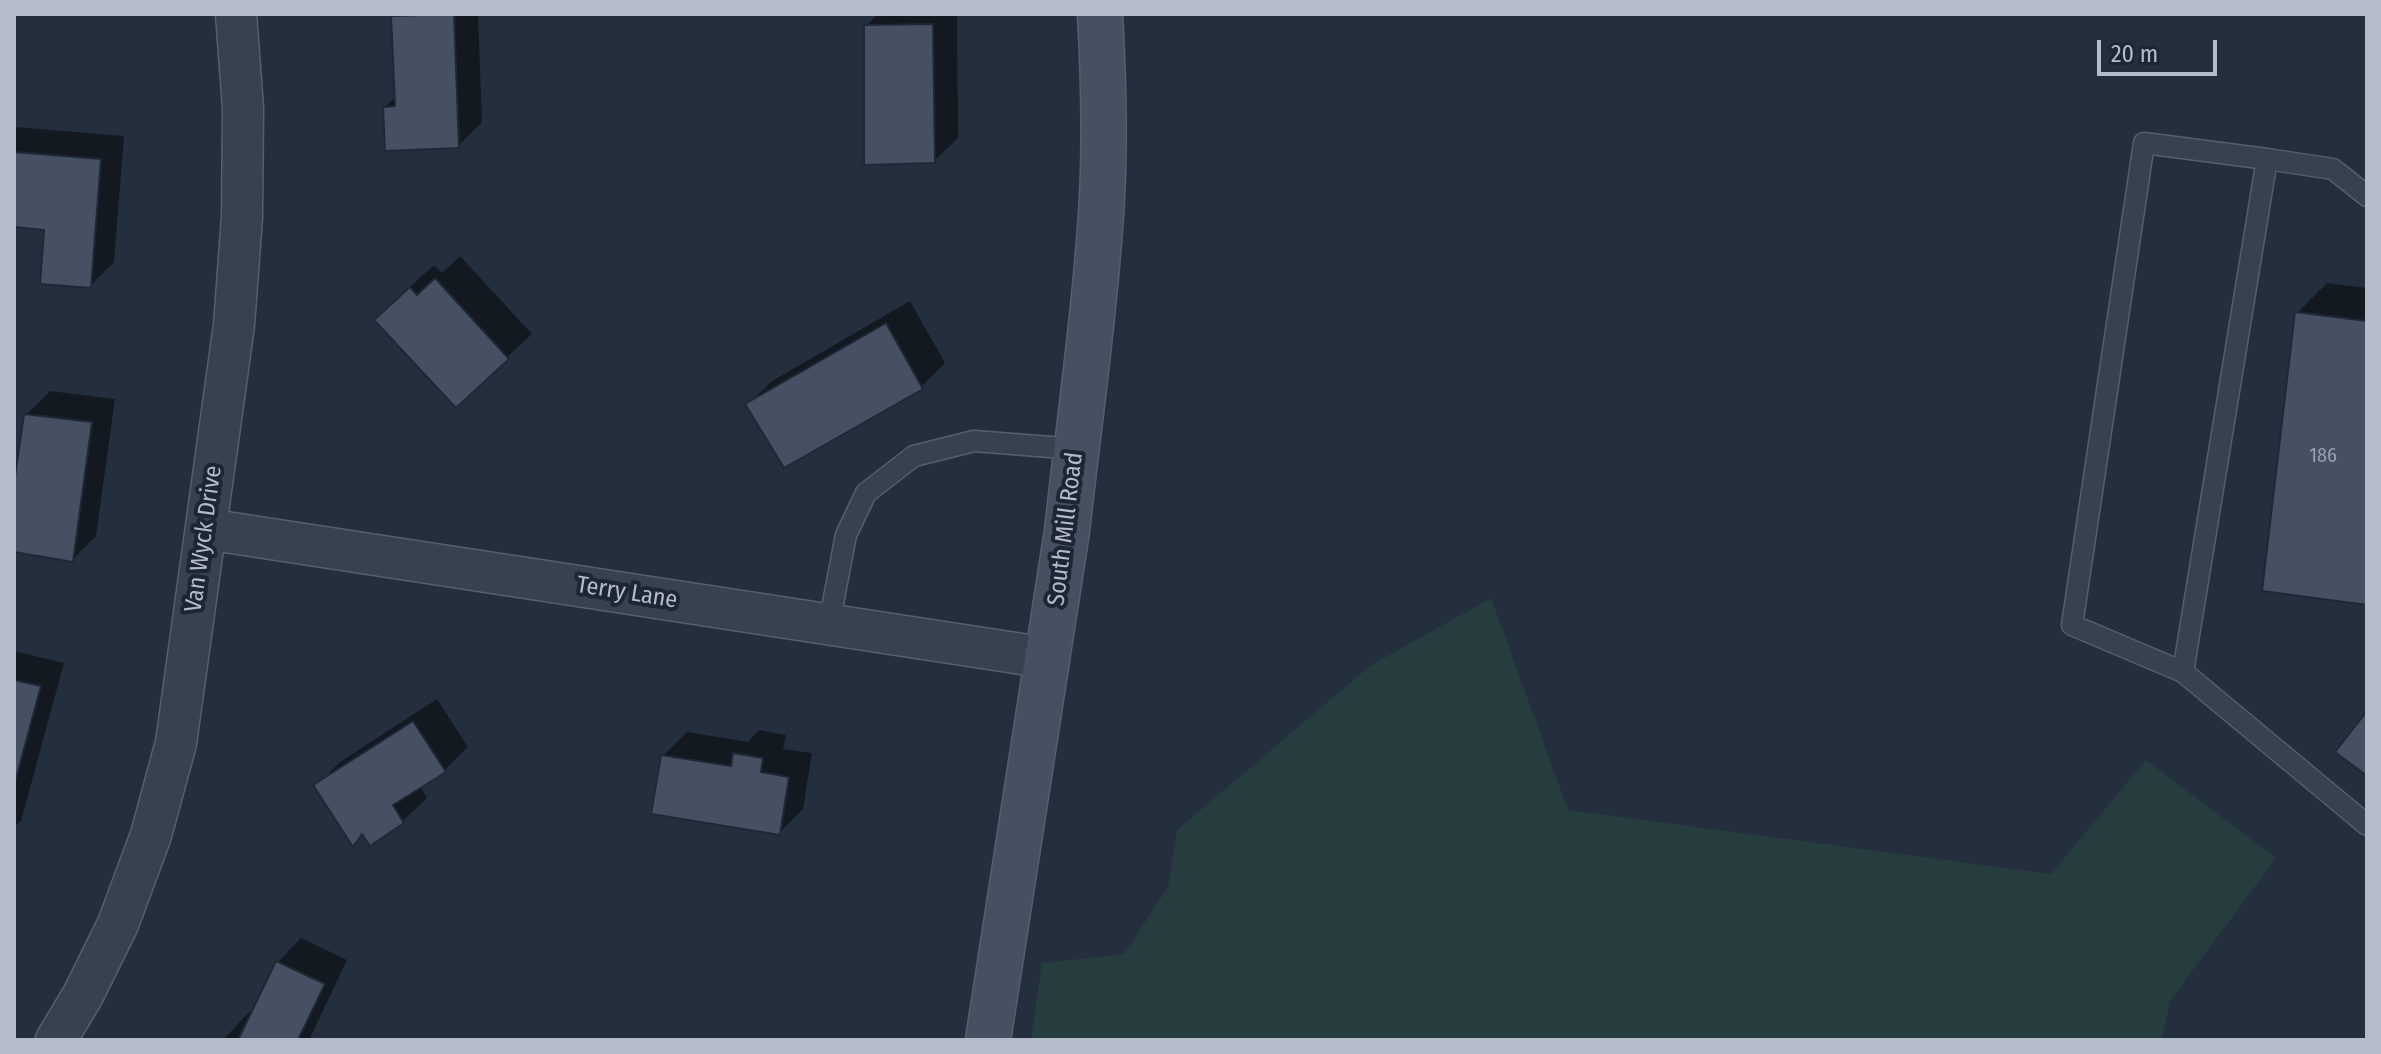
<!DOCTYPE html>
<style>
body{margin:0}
#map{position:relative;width:2381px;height:1054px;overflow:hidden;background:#242f3e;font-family:"Fira Sans Condensed",sans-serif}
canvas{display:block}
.frame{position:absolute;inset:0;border:16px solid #b4bcc9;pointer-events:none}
.scale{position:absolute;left:2097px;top:40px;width:120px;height:36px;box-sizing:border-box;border:4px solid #b4bcc9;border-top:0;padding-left:10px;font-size:24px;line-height:28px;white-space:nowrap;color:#b4bcc9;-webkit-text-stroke:6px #1d2633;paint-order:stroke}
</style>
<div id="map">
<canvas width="2381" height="1054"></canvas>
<div class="frame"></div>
<div class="scale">20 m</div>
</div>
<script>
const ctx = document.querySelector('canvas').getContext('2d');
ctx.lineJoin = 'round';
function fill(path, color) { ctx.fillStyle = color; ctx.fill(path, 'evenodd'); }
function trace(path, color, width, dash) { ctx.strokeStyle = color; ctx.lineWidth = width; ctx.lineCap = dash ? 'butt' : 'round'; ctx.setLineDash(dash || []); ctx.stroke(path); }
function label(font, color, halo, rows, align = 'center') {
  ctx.font = font + ' "Fira Sans Condensed",sans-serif'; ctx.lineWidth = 8; ctx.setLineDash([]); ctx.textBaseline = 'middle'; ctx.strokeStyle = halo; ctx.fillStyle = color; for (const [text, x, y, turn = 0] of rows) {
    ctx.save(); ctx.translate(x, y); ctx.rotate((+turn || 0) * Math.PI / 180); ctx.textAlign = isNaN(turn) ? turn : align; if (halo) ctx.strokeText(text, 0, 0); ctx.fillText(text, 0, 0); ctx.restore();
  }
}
const green = new Path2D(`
 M1491 598 1568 810 2051 874 2146 760 2276 858 2170 1001 2162 1040H1031L1042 963 1124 954 1168 887 1177 830 1370 666Z`);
const shadow = new Path2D(`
 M396 14H478L482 122 458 146 385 107 396 96 393 17Z
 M878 14H957L958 138 934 161 866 26Z
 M14 127 124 136 114 262 90 286 46 228 14 225Z
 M460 256 532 334 456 405 400 296 434 265 442 273Z
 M2327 283 2367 288V603L2297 313Z
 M910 301 945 363 921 387 748 404 772 381Z
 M50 391 115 399 96 536 72 560 14 550V497L26 415Z
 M14 651 64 663 21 821 14 827Z
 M437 699 468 747 445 770 420 786 427 798 403 821 370 843 364 833 354 844 316 786 340 762Z
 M759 730 786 735 783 749 812 753 803 809 779 833 663 756 687 732 748 742Z
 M301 938 347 960 309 1040H223L249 1012 253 1014 278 962Z`);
const building = new Path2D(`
 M454 14 459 148 385 151 383 107 395 106 391 16Z
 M933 24 935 163 864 165V25Z
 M14 152 101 159 91 288 40 284 44 230 14 227Z
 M435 278 509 359 456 408 374 320 410 287 417 295Z
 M2295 312 2367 321V605L2262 591Z
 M886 323 923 389 784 468 745 404Z
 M24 414 92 422 73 562 14 552V483Z
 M14 680 41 686 14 786Z
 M2367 711V776L2335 752Z
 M413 721 446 772 393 805 404 823 370 846 362 834 353 847 313 785Z
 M733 753 763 758 761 772 789 777 780 835 651 814 661 755 731 766Z
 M276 961 325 984 298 1040H238Z`);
const service = new Path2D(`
 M2367 196 2333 169 2267 159 2183 672 2367 825
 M829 624 846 535 866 493 914 456 974 441 1076 449
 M2183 672 2072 625 2144 143 2267 159`);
const minor = new Path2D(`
 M206 529 1048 658
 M56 1040 83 995 118 924 151 835 176 743 234 325 242 217 243 108 236 14`);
const secondary = new Path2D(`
 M988 1040 1067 531C1078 430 1093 329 1100 228 1106 156 1104 85 1100 14`);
const numberNames = [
 ["186",2323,456]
];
const streetNames = [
 ["South Mill Road",1066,529,-83],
 ["Van Wyck Drive",204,539,-82],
 ["Terry Lane",627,593,9]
];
fill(green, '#263c3f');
fill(shadow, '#0007');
fill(building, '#455162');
trace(building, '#1f2835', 2);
trace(service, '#565f6c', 23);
trace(minor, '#565f6c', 43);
trace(secondary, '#565f6c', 47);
trace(service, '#38414e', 20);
trace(minor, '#38414e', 40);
trace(secondary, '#465061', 44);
label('20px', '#98a1af', null, numberNames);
label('24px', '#b4bcc9', '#1d2633', streetNames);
</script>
